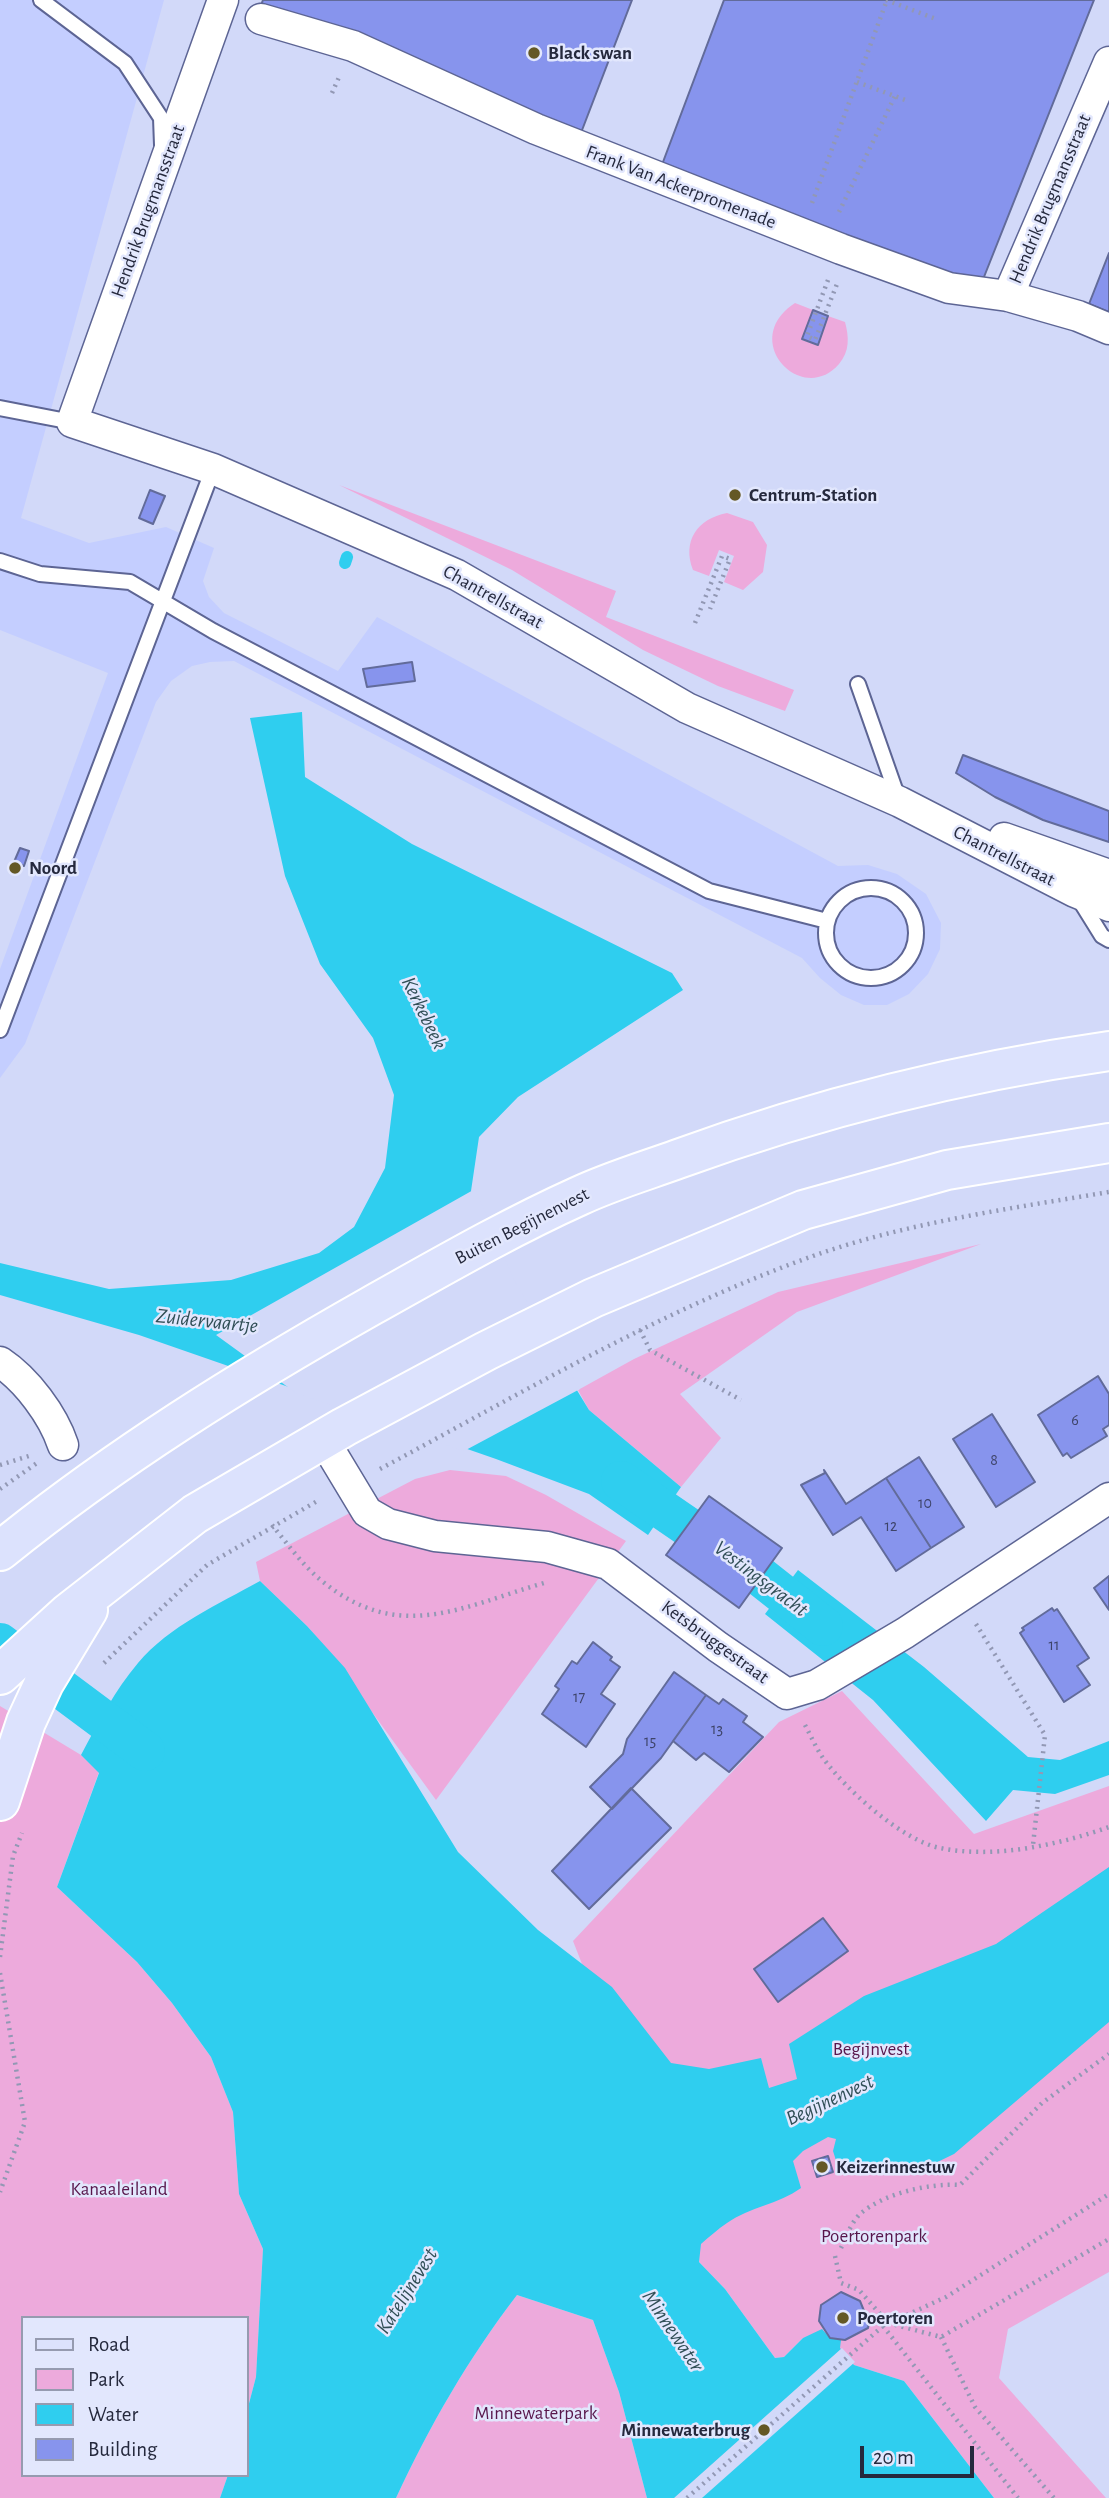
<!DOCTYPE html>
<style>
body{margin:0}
#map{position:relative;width:1109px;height:2498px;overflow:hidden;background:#d2d9f9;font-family:"Alegreya Sans",sans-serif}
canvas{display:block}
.legend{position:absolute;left:21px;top:2316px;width:228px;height:161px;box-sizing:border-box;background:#e2e7fd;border:2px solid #969bb0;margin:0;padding:9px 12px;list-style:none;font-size:21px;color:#25293d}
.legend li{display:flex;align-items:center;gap:14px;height:35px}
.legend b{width:35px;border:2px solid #969bb0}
.scale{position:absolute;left:860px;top:2446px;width:114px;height:32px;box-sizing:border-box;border:4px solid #25293d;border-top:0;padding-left:9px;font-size:21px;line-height:24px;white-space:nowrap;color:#25293d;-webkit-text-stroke:5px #e2e7fd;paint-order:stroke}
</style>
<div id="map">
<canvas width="1109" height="2498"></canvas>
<ul class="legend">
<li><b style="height:9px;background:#dce2fd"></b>Road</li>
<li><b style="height:19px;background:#edaadc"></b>Park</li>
<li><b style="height:19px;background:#2fceef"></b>Water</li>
<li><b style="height:19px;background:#8794ed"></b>Building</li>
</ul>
<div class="scale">20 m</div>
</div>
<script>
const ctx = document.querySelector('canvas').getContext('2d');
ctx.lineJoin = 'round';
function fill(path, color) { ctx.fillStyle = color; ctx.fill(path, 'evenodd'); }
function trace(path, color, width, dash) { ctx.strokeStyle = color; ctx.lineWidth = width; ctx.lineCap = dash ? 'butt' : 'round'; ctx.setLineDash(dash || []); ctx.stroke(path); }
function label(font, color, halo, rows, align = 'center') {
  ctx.font = font + ' "Alegreya Sans",sans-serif'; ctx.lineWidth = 5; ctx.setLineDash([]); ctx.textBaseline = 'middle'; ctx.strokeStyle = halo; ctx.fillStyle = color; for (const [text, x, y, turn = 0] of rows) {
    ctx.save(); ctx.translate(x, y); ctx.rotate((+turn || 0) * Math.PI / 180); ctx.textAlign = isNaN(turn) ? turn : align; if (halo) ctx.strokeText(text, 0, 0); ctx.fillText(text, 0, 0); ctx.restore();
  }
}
const built = new Path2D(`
 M0 0H164L21 518 89 543 166 527 214 548 203 581 209 597 224 613 338 671 377 617 838 866 868 865 897 874 926 894 941 923 940 949 928 974 909 994 887 1005H864L841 995 820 978 802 958 234 661 210 662 192 666 171 681 156 702 25 1044 0 1078V969L108 673 0 630Z`);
const green = new Path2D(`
 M795 303 813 310 802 340 818 345 828 316 845 322C849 337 850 351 839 364 802 407 738 340 795 303Z
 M339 485 616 591 606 617 794 690 785 711 718 686 643 650 512 570Z
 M727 513 753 522 767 545 763 572 743 590 724 582 734 556 719 550 709 576 693 570C682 541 697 519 727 513Z
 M981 1244 797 1312 680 1394 721 1438 681 1487 589 1410 578 1390 634 1359 778 1292Z
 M450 1470 506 1476 546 1495 626 1541 436 1800 364 1701 344 1668 307 1626 260 1581 256 1562 415 1479Z
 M842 1691 974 1834 1109 1786V2272L1008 2329 999 2378 1106 2498H994L904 2381 854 2365 825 2334 803 2338 784 2357 775 2358 725 2289 699 2262 573 1941 779 1722Z
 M0 1706 81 1755 99 1772 57 1887 137 1962 172 2003 211 2057 233 2112 239 2194 263 2249 256 2377 247 2411V2318H23V2475H228L220 2498H0Z
 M517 2295 593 2320 619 2392 647 2498H396C430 2425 468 2359 517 2295Z`);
const water = new Path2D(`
 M302 712 305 777 412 844 672 973 683 990 518 1097 479 1137 471 1191 511 1282 589 1410 681 1487 648 1535 589 1494 496 1459 139 1335 0 1295V1263L109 1289 231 1280 319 1253 354 1227 385 1168 394 1095 373 1038 320 964 285 876 250 718Z
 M798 1570 924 1667 1028 1757 1060 1760 1109 1741V1775L1055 1794 1013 1790 986 1821 873 1700 765 1614Z
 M260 1581 307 1626 345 1668 458 1852 538 1930 612 1987 671 2063 709 2069 761 2058 769 2088 797 2079 789 2044 864 1996 996 1944 1109 1867V2022L954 2154 921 2170 840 2173 833 2151 836 2139 828 2137 803 2151 793 2161 801 2188C779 2204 750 2207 727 2223 718 2229 709 2237 701 2244L699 2262 725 2289 775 2358 784 2357 803 2338 822 2329 830 2338 841 2340 840 2348 854 2365 904 2381 994 2498H647L619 2392 593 2320 517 2295C468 2359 430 2425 396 2498H220L228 2475H247V2411L256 2377 263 2249 239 2194 233 2112 211 2057 172 2003 137 1962 57 1887 99 1773 81 1755C98 1723 115 1690 138 1663 169 1626 219 1604 260 1581Z`);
const pier = new Path2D(`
 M475 1189 514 1280 580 1389 464 1451 296 1393 216 1335Z
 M842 2348 855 2362 702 2498H674Z`);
const stream = new Path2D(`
 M345 563 347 557`);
const canal = new Path2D(`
 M621 1481 761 1577 823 1626
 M0 1643 145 1751`);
const building = new Path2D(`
 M263 0H632L579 138 258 13Z
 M724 0H1094L978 292 660 170Z
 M1109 253V312L1089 304Z
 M813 310 828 316 818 345 802 339Z
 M150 490 165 496 153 524 139 518Z
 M412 662 415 681 367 687 363 669Z
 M963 755 1109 811V842L1043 820 995 797 956 773Z
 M20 848 29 851 24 866 14 862Z
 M1098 1376 1109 1394V1425L1103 1429 1107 1436 1071 1458 1067 1453 1063 1456 1038 1415Z
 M992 1414 1035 1482 996 1507 953 1439Z
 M919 1457 964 1527 931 1548 886 1478Z
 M824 1470 846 1504 886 1478 931 1548 896 1571 861 1517 833 1535 801 1485 825 1473Z
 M709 1496 782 1548 739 1608 666 1555Z
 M1109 1576V1610L1094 1588Z
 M1052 1608 1054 1611 1057 1609 1089 1658 1077 1666 1090 1685 1064 1702 1020 1633 1024 1630 1022 1628Z
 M593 1642 612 1657 610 1660 620 1667 601 1694 615 1704 586 1747 542 1714 559 1689 555 1686 572 1661 577 1664Z
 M674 1672 706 1695 661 1758 612 1809 590 1787 623 1754 627 1739Z
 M706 1695 719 1704 723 1699 747 1716 743 1722 763 1737 729 1772 704 1753 696 1760 673 1741Z
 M631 1788 671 1828 589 1909 552 1871Z
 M823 1918 848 1951 778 2002 754 1969Z
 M828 2156 833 2172 817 2177 812 2161Z
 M841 2292 860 2301 869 2323 868 2328 845 2340 830 2338 819 2321 821 2305Z`);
const path = new Path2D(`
 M886 0 936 19
 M857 82 908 101
 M332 93 340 75
 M812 203 887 0
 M839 212 895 96
 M828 280 807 336 815 340 837 284
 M695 623 722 556 730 559 710 609
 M640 1330 650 1350 741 1400
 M0 1465 32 1455
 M380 1469C522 1393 661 1310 813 1256 905 1223 1013 1208 1109 1192
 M0 1489 37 1463
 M272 1525C287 1543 303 1566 322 1581 399 1644 461 1607 544 1583
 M976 1624 1045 1735 1033 1845
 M104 1663 207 1565 319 1500
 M805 1725C811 1736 816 1748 823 1758 845 1789 903 1841 940 1848 994 1859 1058 1845 1109 1827
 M0 1957 13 1856 22 1833
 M0 1973 25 2122 0 2192
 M841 2248C846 2237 851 2223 860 2214 884 2193 930 2183 960 2185L1042 2103 1109 2054
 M835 2256 841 2283 859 2290 888 2323 941 2337 1109 2239
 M883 2326 1018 2498
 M941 2337 975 2407 1054 2498
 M687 2498 883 2326 946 2297 1109 2194`);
const lane = new Path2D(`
 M41 0 125 63 161 118 162 145
 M0 408 72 422
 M0 561 40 574 130 582 213 631 709 891 827 921
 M858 684 898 798
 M826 933a45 45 0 1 1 90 0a45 45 0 1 1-90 0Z
 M1079 899 1102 936 1109 940
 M0 1030 213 469`);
const street = new Path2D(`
 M223 0 72 422 213 469 457 575 687 708 900 802 1075 892 1109 906
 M261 19 353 46 536 129 841 249 949 288 1008 296 1078 316 1109 329
 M1008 296 1109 62
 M1004 838 1109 875
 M0 1362C27 1380 53 1415 63 1445
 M323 1439 367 1512 388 1524 435 1536 547 1547 608 1564 718 1647 787 1694 817 1685 905 1633 1109 1498`);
const primary = new Path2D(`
 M0 1551C116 1457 242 1379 371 1306 439 1268 508 1228 579 1196 611 1181 645 1171 678 1159 818 1108 961 1072 1109 1051
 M0 1675 68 1613 195 1514 344 1427 486 1351 593 1298 803 1210 947 1170 1109 1143
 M0 1801 26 1722 44 1683 88 1610`);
const markers = [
 [534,53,7,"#645825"],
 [735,495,7,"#645825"],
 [15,868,7,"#645825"],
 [822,2167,7,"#645825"],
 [843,2318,7,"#645825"],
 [764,2430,7,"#645825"]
];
const numberNames = [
 ["6",1075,1420],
 ["8",994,1460],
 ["10",925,1503],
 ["12",891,1526],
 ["11",1054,1645],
 ["17",579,1697],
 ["13",717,1729],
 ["15",650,1741]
];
const poiNames = [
 ["Black swan",548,53],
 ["Centrum-Station",749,495],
 ["Noord",29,868],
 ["Keizerinnestuw",836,2167],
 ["Poertoren",857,2318],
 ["Minnewaterbrug",750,2430,"right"]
];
const streetNames = [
 ["Frank Van Ackerpromenade",681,187,21],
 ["Hendrik Brugmansstraat",1050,199,-67],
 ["Hendrik Brugmansstraat",148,211,-70],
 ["Chantrellstraat",493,597,29],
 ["Chantrellstraat",1004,856,27],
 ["Buiten Begijnenvest",522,1226,-27],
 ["Ketsbruggestraat",715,1642,36]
];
const parkNames = [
 ["Begijnvest",871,2049],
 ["Kanaaleiland",119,2189],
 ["Poertorenpark",874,2236],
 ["Minnewaterpark",536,2413]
];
const waterNames = [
 ["Kerkebeek",424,1013,64],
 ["Zuidervaartje",207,1321,6],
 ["Vestingsgracht",761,1579,37],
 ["Begijnenvest",830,2100,-25],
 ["Katelijnevest",407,2291,-58],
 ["Minnewater",673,2331,56]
];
fill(built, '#c4ceff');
fill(green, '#edaadc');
fill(water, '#2fceef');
fill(pier, '#d2d9f9');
trace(stream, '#2fceef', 12);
trace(canal, '#2fceef', 40);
fill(building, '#8794ed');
trace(building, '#626b9a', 2);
trace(lane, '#5d6594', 18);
trace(street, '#5d6594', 33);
trace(primary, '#fff', 42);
trace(path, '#9298b4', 4.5, [2, 5]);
trace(lane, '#fff', 14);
trace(street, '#fff', 30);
trace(primary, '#dce2fd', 38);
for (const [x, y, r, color] of markers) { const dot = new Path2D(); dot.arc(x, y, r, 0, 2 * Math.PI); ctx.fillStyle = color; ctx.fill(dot); trace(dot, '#e2e7fd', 2.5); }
label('16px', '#3e4469', null, numberNames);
label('bold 19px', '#25293d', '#e2e7fd', poiNames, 'left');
label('19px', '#25293d', '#e2e7fd', streetNames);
label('19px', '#58164c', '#e2e7fd', parkNames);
label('italic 21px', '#314f57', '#e2e7fd', waterNames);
</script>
